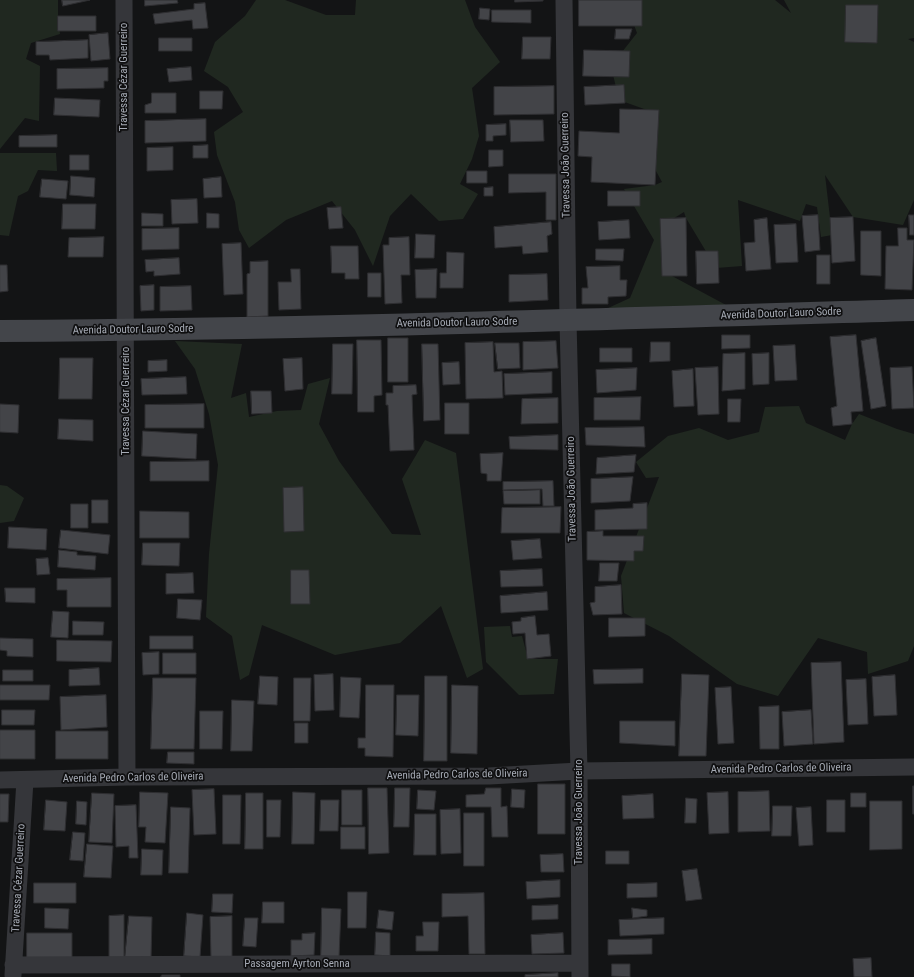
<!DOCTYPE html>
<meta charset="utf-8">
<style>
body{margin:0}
canvas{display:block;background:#131415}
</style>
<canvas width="914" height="977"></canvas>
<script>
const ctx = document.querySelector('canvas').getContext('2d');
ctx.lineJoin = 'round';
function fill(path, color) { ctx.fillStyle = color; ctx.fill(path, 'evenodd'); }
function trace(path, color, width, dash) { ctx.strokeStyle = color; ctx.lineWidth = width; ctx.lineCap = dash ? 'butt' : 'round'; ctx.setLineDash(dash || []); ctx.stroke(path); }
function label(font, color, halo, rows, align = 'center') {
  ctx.font = font + ' "Roboto Condensed",sans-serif'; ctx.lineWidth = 3.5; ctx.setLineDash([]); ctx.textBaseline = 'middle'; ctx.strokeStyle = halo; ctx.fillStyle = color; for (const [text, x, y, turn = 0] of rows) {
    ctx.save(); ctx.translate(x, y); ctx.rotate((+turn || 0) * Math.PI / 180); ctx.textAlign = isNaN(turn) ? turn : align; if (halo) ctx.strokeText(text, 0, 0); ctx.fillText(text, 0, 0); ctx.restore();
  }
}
const green = new Path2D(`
 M0 0H58V16L60 34 31 43 26 59 40 66 39 121 25 118 0 149Z
 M256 0H285L326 15H355L356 0H465L475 27 500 62 472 88 479 136 472 159 460 184 478 194 463 219 439 221 411 194 390 216 373 266 355 230 332 201 286 220 249 248 239 230 235 202 217 155 214 132 243 112 228 87 204 71 215 42 245 16Z
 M625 0H775L791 13 784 0H914V38L908 39 914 42V200L903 225 853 217 825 175 832 235 821 237 817 207 806 204 800 221 738 200 742 266 716 268 686 218 684 212 671 220 672 276 726 305 606 309 630 298 654 240 624 189 655 185 662 182 638 138 647 110 619 100 611 66 637 33Z
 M0 153H56L57 171 38 170 28 191 18 196 9 236 0 235Z
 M175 341 242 344 231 398 246 393 249 417 277 411 301 410 308 384 330 378 319 424 339 461 392 534 421 535 402 479 425 440 456 453 483 669 467 678 441 606 400 643 335 655 262 625 249 675 240 680 232 636 206 617 209 554 218 465 209 414 195 369Z
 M799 406 806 423 845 440 852 424 859 414 897 429 914 434V646L908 661 868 674 867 652 818 638 778 696 737 684 669 636 624 613 621 576 659 477 646 478 636 462 668 436 699 428 728 440 759 432 765 407Z
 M0 485 7 486 24 498 14 521 0 523Z
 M510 626 512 637 522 636 528 659H558L554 694 519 695 486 662 484 627Z`);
const building = new Path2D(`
 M62 0H90L63 6Z
 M145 0H177L178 3 145 6Z
 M515 0H543V1L515 2Z
 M579 0H642V26H579Z
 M205 3 208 28 193 29 192 20 155 24 153 14 194 9V4Z
 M846 5H878L877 43 845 42Z
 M480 8 490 9 489 20 479 19Z
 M492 10H531V23L492 22Z
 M58 16H96V31H58Z
 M616 29H632L629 39H615Z
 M108 33 110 59 91 61 89 35Z
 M523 37H551L550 59H522Z
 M159 38H192V51H159Z
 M88 40V58L50 60 49 55H36V42Z
 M584 50 630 51 629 77 583 76Z
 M191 67 192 80 169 82 167 69Z
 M108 68V81H104V88L57 89V69Z
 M624 85 625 103 585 105 584 87Z
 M554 86V114L494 115V87Z
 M200 91H223L222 109H200Z
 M152 93H176V113H145V105L151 103Z
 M55 98 100 100 99 117 54 115Z
 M620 109 659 110 655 185 591 182 592 157 578 156 579 131 619 133Z
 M206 119V141L145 143V121Z
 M510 120H543L544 141 511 142Z
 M506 124V135L493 136V141H486V125Z
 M57 135V147H19V136Z
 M208 145V158H193V146Z
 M173 147V170L147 171V148Z
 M489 150H503V166L489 167Z
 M70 155H89V170H70Z
 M467 171H487V183H467Z
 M509 174H556V220H546V192L509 193Z
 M71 176 95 178 94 197 70 195Z
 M221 177 222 197 204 198 203 179Z
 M42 179 68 181 66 199 40 197Z
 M493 187V196H484V188Z
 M608 191H640V206H608Z
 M197 199 198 223 172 224 171 200Z
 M63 204H96L95 229H62Z
 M341 207 343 228 329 229 327 208Z
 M142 213 163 214V226H142Z
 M207 213 219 214V228H207Z
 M818 215 820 250 805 252 802 216Z
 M909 215H914V235H910Z
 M853 217 855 261 832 263 830 218Z
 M686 218 687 276H662L660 219Z
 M767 218 771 269 746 271 744 243 755 242 754 220Z
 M629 220 630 238 599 240 598 222Z
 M551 222 552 234 547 236 548 252 523 254 522 246 495 248 494 227Z
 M796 224 798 262 776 263 774 225Z
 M179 228V249L142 250V229Z
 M898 228H907V240H914L912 290 885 289 886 246H898Z
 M861 231H881V276L861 275Z
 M416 234 435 235 434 258H415Z
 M104 237 103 257H68L69 238Z
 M409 237 410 275H401L402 303 385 304 383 245H389V238Z
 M241 243 243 294 224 295 222 244Z
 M331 246H358L359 279H345V273H332Z
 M596 249H624L623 261 596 260Z
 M696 251H718L719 283 697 284Z
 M447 252 464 253 463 288H440V273H446Z
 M817 255H830V284H817Z
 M179 258 180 274 154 276V271L146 272 145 260Z
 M268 261V316L247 317V274L250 273V262Z
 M0 265H7L8 291 0 292Z
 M620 266V280H627L626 296 608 297V304H582V288H588L586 267Z
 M291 269H300L301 309 279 310 278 282H291Z
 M437 269 436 298H416L415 270Z
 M368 273H381V297H368Z
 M547 274 548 300 509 302V275Z
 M154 285V310L141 311 140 286Z
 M191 286 192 310 160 311V287Z
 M722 335H750V348L722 349Z
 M856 335 863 411 851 412 852 424 833 426 831 408 837 406 830 337Z
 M388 338H408V382H388Z
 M876 338 886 406 871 409 861 341Z
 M357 340H381L382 395 374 396V412H358Z
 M556 341 558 368 523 370V342Z
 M493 342 494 372 502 371 503 398 466 399 465 343Z
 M651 342H670V361L650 362Z
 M495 343H519L520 368 498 369Z
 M333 344H353L352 394H332Z
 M422 344H438L440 420 424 421Z
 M795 345 797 380 775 381 773 346Z
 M600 348H632V362H600Z
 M745 353V389L722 391 723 354Z
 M769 353V384L753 385 752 354Z
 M60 358H93L92 399H59Z
 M302 358 303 389 285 391 283 359Z
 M167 360V371L148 372V361Z
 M459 362 460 384 443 385 442 363Z
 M718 367 719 414 698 415 695 368Z
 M912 367 914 408 892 409 890 368Z
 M637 368 636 390 597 393 596 370Z
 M693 369 694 406 674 407 672 371Z
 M552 372V393L505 395 504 374Z
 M186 377 187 394 142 395 141 379Z
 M416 385 417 394 412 395 414 450 390 451 388 405H386V393H393V386Z
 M251 391H271L272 413 252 414Z
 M641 397 640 420H594V398Z
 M558 398V423L521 424 522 399Z
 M728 399H741L740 422H728Z
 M445 403H469V434H445Z
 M0 404 19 405 18 433 0 432Z
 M204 404V428H145V405Z
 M59 419 93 420V441L58 439Z
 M644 427 645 447 586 445 585 428Z
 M143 431 197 434 196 459 142 456Z
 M558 435V450L510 449 509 437Z
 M503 453 501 481H487V474L481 473 480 454Z
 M636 455 634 472 596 474 597 458Z
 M209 461V481H150V462Z
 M633 477 630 501 591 503V479Z
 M553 481 554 506H543L542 489 503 490V482Z
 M303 487 304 531 284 532 283 488Z
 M540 490V504H504L503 491Z
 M92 500H108V523H92Z
 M647 503V529L595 530V510L633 508V504Z
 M71 504H88V528H71Z
 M561 507 560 533H501L502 508Z
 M140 511 189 512V538H140Z
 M9 527 47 529 46 550 8 548Z
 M61 530 110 535 108 554 59 548Z
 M603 531V536H644L643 551H634V561L587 560V532Z
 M540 539 542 558 513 560 511 541Z
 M143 543H180L179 566 142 565Z
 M59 550 77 552V555L96 556 95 570 58 567Z
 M48 558 50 574 37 575 36 559Z
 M600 563H619L617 581H599Z
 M542 569 543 586 501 587 500 571Z
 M291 570H309L310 604H291Z
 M193 573 194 593 166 594V574Z
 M111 578V607H67V590H57V579Z
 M621 585 622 614 593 615 590 603 595 602V587Z
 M5 588H35V603L6 602Z
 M547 592 548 610 501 613 500 596Z
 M178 599 202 600 200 620 177 618Z
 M53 611 69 612 68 638 51 637Z
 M535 616 537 635 549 634 551 656 527 659 525 633 513 634 512 622 521 621V618Z
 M609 618H645V636L609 637Z
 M73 621 104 622 103 635H73Z
 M150 636H193V649H150Z
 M0 638 33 639V657L7 656V651L0 650Z
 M57 640 112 641 111 662 57 661Z
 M159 652V674L143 675 142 653Z
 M163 653H196V674H163Z
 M841 662 844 742 814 744 811 663Z
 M99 668 100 685 69 686V670Z
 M643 669V683L594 684 593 670Z
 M3 670H33V681H3Z
 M333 674 334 710 315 711 314 675Z
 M682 674 709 675 706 756H679Z
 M895 675 897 715 874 716 872 677Z
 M260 676 278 677 277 705 258 704Z
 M425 676H447V761H424Z
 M341 677 361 678 359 718 340 717Z
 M153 678H196L194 749H151Z
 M294 678H311L310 721H294Z
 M866 679 868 724 848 725 846 680Z
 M0 685H50L49 700H0Z
 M366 685H394L393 757 365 756V748H358V738H365Z
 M452 685 478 686 477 754 451 753Z
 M731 687 734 743 718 744 715 688Z
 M106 695 107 727 61 730 60 697Z
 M397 695H419L418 736 396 735Z
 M232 700 254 701 252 751H231Z
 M779 706V749H760L759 707Z
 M2 710H35L34 725H2Z
 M811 710 813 744 784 746 782 712Z
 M200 711H223L222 749H200Z
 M620 721H675V746L620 743Z
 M295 723H308V743H295Z
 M0 730H35V759H0Z
 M56 731H108V759H56Z
 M168 752H194V764L167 763Z
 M538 784H565V834H538Z
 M913 786H914V814H913Z
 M368 788H387L389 853 369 854Z
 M395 788H410L409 827H394Z
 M486 788H501V807L507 806 508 837H492L491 807H466V795L484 794Z
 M214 789 216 834 194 835 192 790Z
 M512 789 525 790 524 808 511 807Z
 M342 790H362V825H342Z
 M418 790 436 791 434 810 417 809Z
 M769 791 770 831 738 832V792Z
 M140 792 168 793 165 843 145 842 146 827H139Z
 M293 792 315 793 314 844H292Z
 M728 792 729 833 709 834 707 793Z
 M92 793 114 794 112 843 89 842Z
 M246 793H263V849H245Z
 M851 793H866V807H851Z
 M0 794H9L8 822H0Z
 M653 794 654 818 623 819 622 796Z
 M223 795H241L240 844H223Z
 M686 798 697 799 696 823H685Z
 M46 800 67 802 65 831 44 830Z
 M267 800H281L280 837H267Z
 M321 800H339L338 831H320Z
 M827 800H845V832H827Z
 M77 801 87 802 86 825 76 824Z
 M870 801H902V849L870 850Z
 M136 805 138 858H129V846L116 847 115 806Z
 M773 806H792L791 836H772Z
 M171 807 190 808 188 873H169Z
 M811 807 813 845 799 846 796 808Z
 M460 809 461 853 441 854 440 810Z
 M464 813H484V866H464Z
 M415 814H436V855H414Z
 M341 827H365V849H341Z
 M73 832 85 833 83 861 70 860Z
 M87 844 113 846 111 878 84 877Z
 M142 849 163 850 162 875H141Z
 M606 851H629V864H606Z
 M563 854 564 872H541L540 855Z
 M697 869 702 899 686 901 682 871Z
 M560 880V897L527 899 526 882Z
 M34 883H76V903H34Z
 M657 883V897L627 898V884Z
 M348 892H367L366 928H348Z
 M484 893 485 954H469L468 916 442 917V894Z
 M213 894H233L232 913 212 912Z
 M263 902H284V923H262Z
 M558 905V919L532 920V906Z
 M45 908 69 909 68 929 45 928Z
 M322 908 341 909 339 957 321 956Z
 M632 908 647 910V916L633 918Z
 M379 910 394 912 392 930 377 928Z
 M187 913 203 915 200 957 184 956Z
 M124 915V958H109V916Z
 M129 916 152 917 151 959 125 957Z
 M232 916V957L211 958 210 917Z
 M245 918H258L256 947 243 946Z
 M664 918V934L620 936 619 920Z
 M423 922H439L438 951H416V936H423Z
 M376 932 390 933V956L375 955Z
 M27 933H72V960H27Z
 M315 933 314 955 291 956V940H302V934Z
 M563 933 564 953 532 954 531 935Z
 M652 939V954L608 955V940Z
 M871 958 872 977H854L853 959Z
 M612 964H630V977L612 976Z
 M558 973V977H525V975Z
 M162 975H180V977H161Z`);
const street = new Path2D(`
 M124 0 127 777
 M564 0 568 321 579 771 580 977
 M0 780 127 777 489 776 579 771 914 767
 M13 965 580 963
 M13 975 25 780`);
const secondary = new Path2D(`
 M0 331C305 329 609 319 914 310`);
const streetNames = [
 ["Travessa Cézar Guerreiro",124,77,-90],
 ["Travessa João Guerreiro",566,165,-91],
 ["Avenida Doutor Lauro Sodre",781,314,-2],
 ["Avenida Doutor Lauro Sodre",457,323,-1],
 ["Avenida Doutor Lauro Sodre",133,330,-1],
 ["Travessa Cézar Guerreiro",126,401,-90],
 ["Travessa João Guerreiro",572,489,-91],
 ["Avenida Pedro Carlos de Oliveira",781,769,-1],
 ["Avenida Pedro Carlos de Oliveira",457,775,-1],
 ["Avenida Pedro Carlos de Oliveira",133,778,-1],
 ["Travessa João Guerreiro",579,812,-90],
 ["Travessa Cézar Guerreiro",19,878,-87],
 ["Passagem Ayrton Senna",297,964]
];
fill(green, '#202820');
fill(building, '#434448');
trace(building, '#2e2e31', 1);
trace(street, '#35363a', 17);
trace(secondary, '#43454a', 22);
label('11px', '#a6abb5', '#0f0f10', streetNames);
</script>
